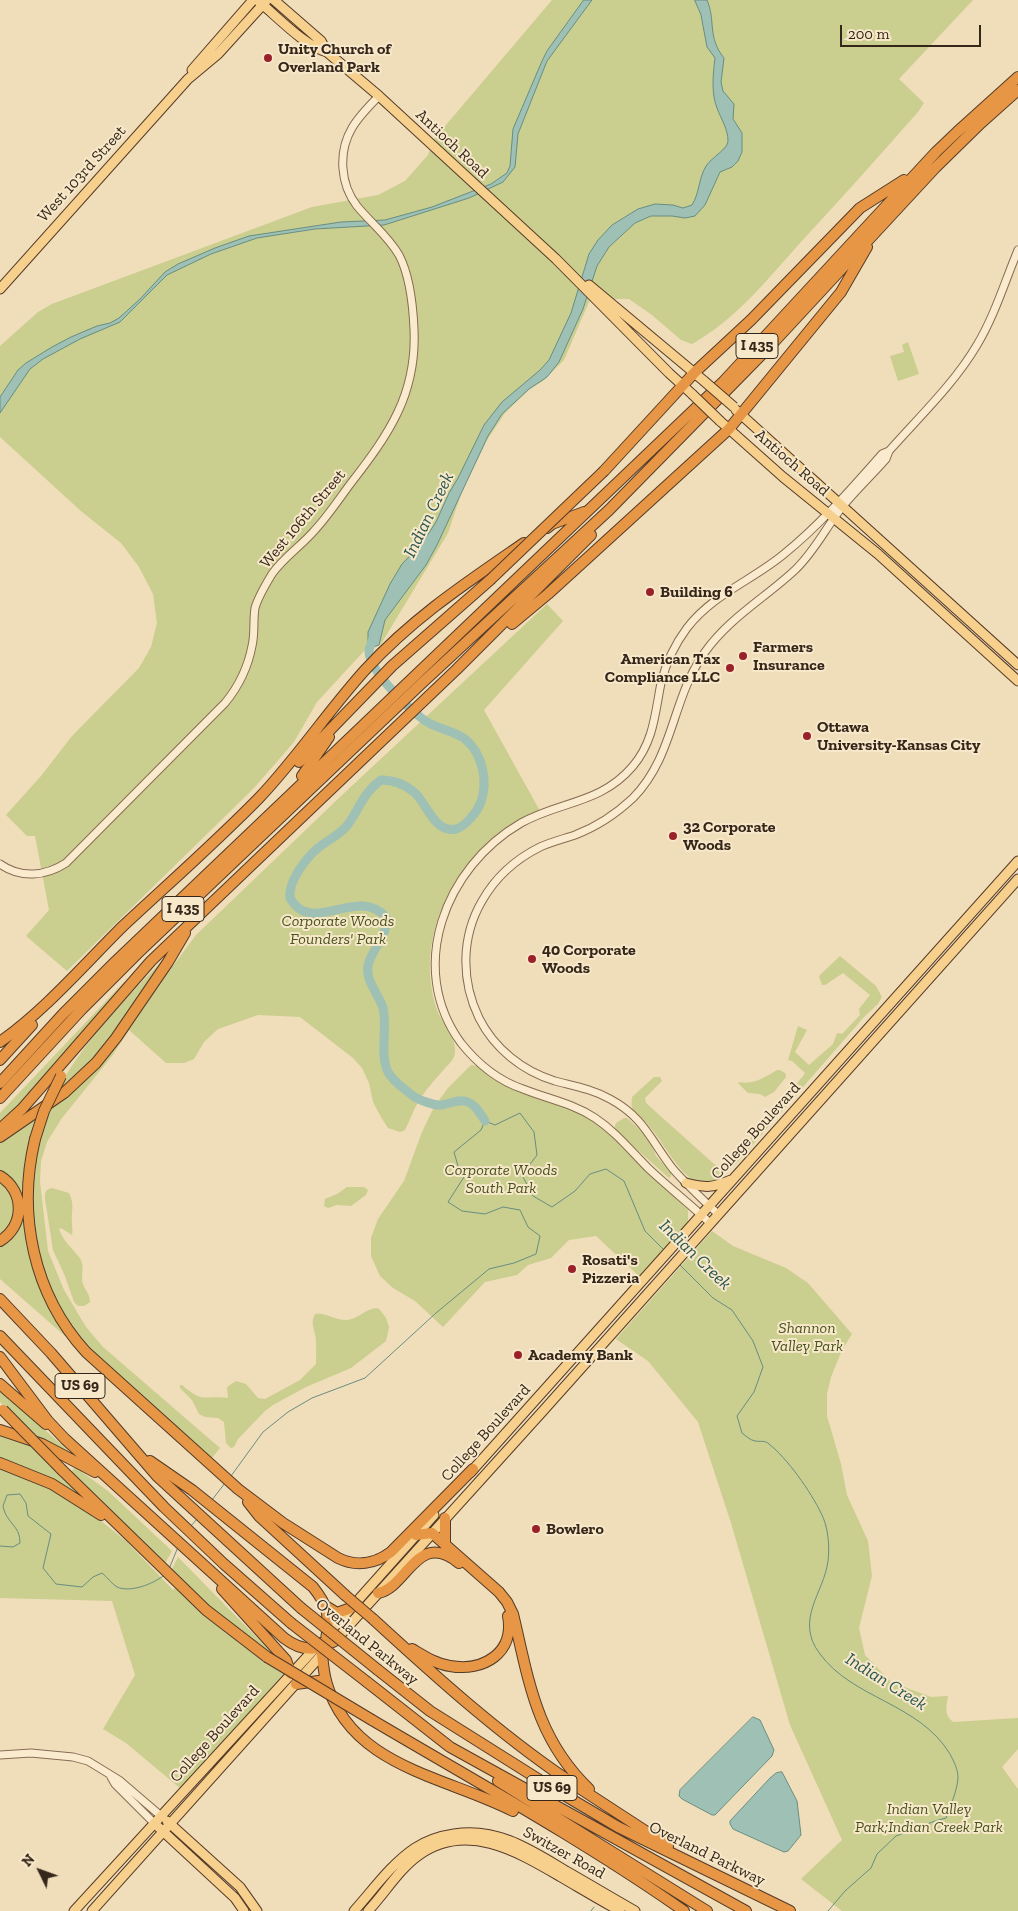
<!DOCTYPE html>
<style>
body{margin:0}
#map{position:relative;width:1018px;height:1911px;overflow:hidden;background:#f0ddba;font-family:"Zilla Slab",serif}
canvas{display:block}
.north{position:absolute;left:15px;top:1846px;width:50px;height:50px;-webkit-text-stroke:4px #f7e8ca;paint-order:stroke;rotate:312deg;font-size:14px;font-weight:700;line-height:20px;text-align:center;color:#35261a}
.north::after{content:'';display:block;margin:auto;width:18px;height:22px;background:#35261a;clip-path:polygon(50% 0,100% 100%,50% 72%,0 100%)}
.scale{position:absolute;left:840px;top:25px;width:141px;height:22px;box-sizing:border-box;border:2px solid #35261a;border-top:0;padding-left:6px;font-size:15px;line-height:18px;white-space:nowrap;color:#35261a;-webkit-text-stroke:4px #f7e8ca;paint-order:stroke}
</style>
<div id="map">
<canvas width="1018" height="1911"></canvas>
<div class="north">N</div>
<div class="scale">200 m</div>
</div>
<script>
const ctx = document.querySelector('canvas').getContext('2d');
ctx.lineJoin = 'round';
function fill(path, color) { ctx.fillStyle = color; ctx.fill(path, 'evenodd'); }
function trace(path, color, width, dash) { ctx.strokeStyle = color; ctx.lineWidth = width; ctx.lineCap = dash ? 'butt' : 'round'; ctx.setLineDash(dash || []); ctx.stroke(path); }
function label(font, color, halo, rows, align = 'center') {
  ctx.font = font + ' "Zilla Slab",serif'; ctx.lineWidth = 4; ctx.setLineDash([]); ctx.textBaseline = 'middle'; ctx.strokeStyle = halo; ctx.fillStyle = color; for (const [text, x, y, turn = 0] of rows) {
    ctx.save(); ctx.translate(x, y); ctx.rotate((+turn || 0) * Math.PI / 180); ctx.textAlign = isNaN(turn) ? turn : align; if (halo) ctx.strokeText(text, 0, 0); ctx.fillText(text, 0, 0); ctx.restore();
  }
}
const green = new Path2D(`
 M552 0H973L899 79 924 103 918 112C879 156 840 200 800 243 767 280 735 320 692 344L681 340 652 315 629 299H615L600 290 589 302 564 360 543 381 530 389 505 413 487 440 462 491 448 533 381 644 365 650 317 702 294 742 254 788 67 971 26 936 49 910 35 836H27L6 815 41 776 72 736 139 668 151 647 157 623 153 594 139 567 121 543 82 512 0 437V346L38 312 52 304 312 207 378 195 405 181 428 155 435 138Z
 M908 342 919 374 898 381 890 356 904 352 902 345Z
 M547 604 563 621 484 710 540 811C473 837 422 910 431 984 432 992 434 1002 437 1010 442 1023 456 1036 455 1051 455 1058 451 1062 446 1067 435 1080 424 1091 416 1106 412 1114 409 1122 405 1130L400 1132 388 1128 381 1117 373 1102 369 1083 362 1068 353 1058 300 1017 258 1015 218 1029 204 1042 194 1059 184 1063H166L129 1030 112 1056 62 1118 47 1142 41 1161 40 1182 48 1251 64 1290 86 1327 103 1347 220 1448 211 1459 87 1346 71 1326 56 1300 42 1267 33 1224 32 1179 37 1147 49 1110 84 1081 128 1028 129 1029 164 978 196 935 341 796Z
 M840 956 876 986 882 997 878 1004 864 1017 736 1164C727 1171 714 1186 700 1183 680 1178 662 1139 648 1125 644 1119 635 1115 632 1108 631 1104 632 1101 632 1097L654 1077H660L662 1081 645 1098 646 1103 714 1164 723 1167 750 1141 751 1137 749 1132 752 1130 755 1131 758 1130 803 1076 805 1073 792 1061 788 1060 798 1026 807 1030 795 1052 809 1065 833 1044 837 1033 842 1034 860 1015 859 1009 870 995 843 973 825 985H822L819 976Z
 M163 960 165 961 122 1023 90 1064 55 1095C81 1044 123 1001 163 960Z
 M124 982 126 983 30 1095 0 1124V1113Z
 M471 1065 479 1066 573 1109 604 1128 688 1210V1222L640 1277 596 1236 569 1240 551 1258 528 1265 517 1275 485 1282 443 1327 415 1301 393 1288 380 1276 371 1256V1238L378 1219 404 1181 422 1132 434 1107 448 1088Z
 M777 1070H780L786 1074V1077L774 1092 765 1097 760 1094 748 1093 738 1083 740 1082C753 1085 766 1077 777 1070Z
 M39 1115 26 1162 23 1192 20 1194 0 1173V1142Z
 M624 1118H627L640 1130 653 1147 656 1156 671 1172V1176L669 1178 614 1129 616 1123Z
 M0 1180C13 1189 19 1207 13 1222 10 1228 4 1233 0 1238Z
 M347 1187H364L368 1190 366 1195 351 1206 337 1205 328 1208 324 1206 325 1199 337 1194Z
 M52 1188 69 1193C75 1206 71 1210 72 1222 72 1228 73 1230 72 1235L61 1228 59 1229C63 1241 72 1248 79 1257 86 1266 80 1276 83 1284 86 1292 89 1292 90 1302L84 1306H78L74 1302 65 1276 53 1250 45 1199C45 1192 45 1190 52 1188Z
 M23 1213 32 1265 41 1288 66 1335 65 1336 0 1279V1245Z
 M712 1231 733 1246 786 1268 808 1283 852 1334 842 1350 831 1377 827 1394V1416L841 1464 847 1495 868 1541 872 1576 859 1628 865 1655 891 1682 931 1697 948 1696C946 1707 944 1715 953 1722L1018 1718V1749L1002 1767 1018 1789V1911H842L801 1879 842 1840 790 1725 731 1523 698 1422 648 1361 616 1339Z
 M377 1308 380 1310 386 1318 389 1327 386 1341 351 1368 306 1387 273 1405 265 1411 238 1439 234 1447 231 1448 226 1443 224 1422 218 1418 205 1417 199 1414 192 1400 180 1388V1385H182C204 1404 203 1395 228 1398L227 1387 236 1381 246 1384 258 1398 265 1399 300 1380 316 1364C316 1355 317 1343 315 1334 313 1326 311 1322 315 1314 326 1312 336 1321 347 1320 359 1319 364 1309 377 1308Z
 M0 1389 75 1457 30 1435 0 1402Z
 M0 1434 28 1443 89 1503C63 1482 31 1469 0 1459Z
 M75 1467 108 1491 172 1551 164 1565 70 1473Z
 M0 1468 44 1484 86 1509 126 1541 173 1590 175 1588 222 1630 284 1674 181 1789 126 1743 103 1729 135 1675 112 1601 0 1598Z
 M178 1557 272 1653 271 1654 208 1606 171 1571Z`);
const water = new Path2D(`
 M584 0H592L547 61 518 134 515 167 503 182 469 198 384 225 315 229 289 233 257 238 211 254 167 275 120 322 80 339 43 359 30 369 0 413V397L18 370 26 363 52 347 71 337 97 326 110 323 119 318 140 299 165 272 178 264 215 248 249 236 341 222 385 220 432 207 491 184 507 173 510 166 513 129 542 61 547 51Z
 M695 0H707C716 21 707 37 724 58L721 82 723 91 734 104 733 119 742 133V152L738 161 732 167 720 172 705 205 695 216 685 218 672 216H651L635 223 609 247 597 266 583 309 559 362 547 377 529 389 502 414 488 436 437 545 426 565 385 620 379 645 368 649V632L390 584 402 564 423 542 436 522 449 493 458 478 484 425 502 402 540 370 549 360 571 313 589 254 598 240 612 225 638 209 655 204 673 205 683 208 692 205C700 192 698 180 706 166 712 157 728 149 728 141 728 129 721 119 717 108 711 93 713 74 715 58L707 47 701 15Z
 M753 1717 760 1720 774 1750 772 1756 715 1815H712L682 1799 679 1796 680 1790Z
 M782 1772 797 1801 801 1835 788 1851 784 1852 733 1829 730 1824V1821L770 1778 776 1773Z`);
const stream = new Path2D(`
 M679 1264 713 1298 732 1310 753 1341 763 1367 754 1392 737 1416 742 1433C746 1436 750 1440 755 1441 760 1442 765 1440 769 1444 787 1458 811 1492 821 1513 828 1526 830 1546 828 1561 824 1593 794 1620 820 1654 853 1699 919 1703 950 1754 954 1762 958 1769 958 1778 957 1792 950 1806 946 1818L935 1821 896 1836 877 1854 871 1868 845 1891 828 1911
 M231 1476 263 1432 288 1412 312 1398 365 1378 436 1313 489 1269 514 1263 536 1254 540 1236 528 1227 520 1210 503 1207 485 1214 462 1211 448 1202 464 1177 458 1166 454 1152 481 1130 485 1121 495 1125 520 1113 534 1132 537 1155 522 1175 533 1196 552 1207 575 1191 590 1174 606 1169 624 1181 645 1231 665 1251
 M212 1500 225 1483
 M190 1527 197 1519
 M0 1546 13 1547 20 1543C20 1530 14 1527 8 1518 5 1514 4 1510 3 1506L7 1495 20 1494 26 1503 28 1516 51 1534 43 1568 56 1584 82 1587 93 1577 102 1573C107 1577 112 1584 117 1587 130 1593 153 1584 163 1576
 M169 1569 178 1547
 M591 1911 594 1907`);
const river = new Path2D(`
 M373 639C372 642 370 646 369 650 368 670 408 708 424 720 436 729 453 730 465 739 483 754 488 781 481 802 477 812 466 826 456 829 435 834 427 804 415 793 406 785 394 780 381 780 364 792 360 807 349 823 342 834 328 840 318 848 306 858 288 881 290 898 312 937 357 885 386 917 389 933 374 947 369 962 363 979 379 994 383 1008 388 1029 379 1053 388 1072 393 1082 405 1089 413 1096 419 1100 435 1106 442 1105 453 1103 463 1096 474 1106 478 1110 482 1116 485 1121`);
const minor = new Path2D(`
 M0 864C21 879 46 876 66 863L225 703C239 686 248 667 252 646 255 634 253 620 255 608 258 597 266 584 272 574 283 558 301 546 314 531 328 516 339 499 351 483 389 434 417 394 414 329 413 306 410 276 399 255 388 236 371 223 357 206 340 184 338 152 352 128 359 116 369 106 379 96
 M718 1214C703 1200 687 1185 673 1169 651 1141 644 1117 610 1099 592 1089 574 1086 555 1081 522 1071 494 1048 479 1018 461 981 461 937 482 901 495 878 516 859 540 847 551 842 563 839 575 835 596 827 616 814 633 798 675 755 671 699 705 652 729 618 765 598 795 570 815 551 826 527 843 506 856 490 872 475 886 459L889 451
 M710 1223C690 1204 668 1187 648 1168 630 1150 616 1132 595 1118 572 1103 548 1099 523 1089 499 1081 477 1063 461 1043 406 968 445 867 521 823 560 801 601 804 633 766 654 741 655 713 661 683 666 663 675 644 687 628 713 594 753 580 784 554 820 525 851 489 882 454L889 451C919 417 954 384 977 345 995 315 1005 281 1018 250
 M0 1755 31 1753 73 1757 88 1761 119 1780 161 1816
 M111 1777 115 1784 154 1823`);
const major = new Path2D(`
 M257 0C277 16 303 45 327 52L379 96 556 259 669 373 692 394
 M274 0 321 41 327 52
 M192 70 253 0
 M589 285 704 381
 M0 289 188 79 218 54 267 0
 M736 410 1018 665
 M720 421 783 477 878 554 1018 681
 M686 1183C706 1188 712 1188 731 1180
 M470 1473 1018 861
 M326 1636 434 1515
 M334 1642 542 1412 1018 879
 M167 1821 240 1887 257 1911
 M154 1823 235 1898 244 1911
 M74 1911 317 1646
 M92 1911 325 1651
 M354 1911C373 1890 391 1864 415 1848 426 1841 440 1836 454 1834 497 1827 531 1850 566 1871 589 1884 612 1898 635 1911
 M368 1911C385 1893 399 1869 419 1855 467 1821 518 1852 561 1877 580 1888 600 1900 620 1911`);
const highway = new Path2D(`
 M604 471 695 372 751 320 860 208 904 180
 M547 528 552 524 584 512
 M512 624 548 594 729 429 841 292 867 247
 M299 762 392 666 490 580
 M302 776 329 737
 M0 1042C45 1010 82 967 121 928 167 885 215 843 259 798 297 758 328 711 365 670 414 617 466 583 524 543
 M0 1060 32 1025
 M0 1083 63 1014 116 961 724 381 936 152 957 132 1018 77
 M0 1098 81 1010 137 954 422 683 609 510 772 344 935 168 981 123 1018 90
 M0 1129 22 1109 151 961 457 669 591 535
 M0 1137 64 1093 96 1063 116 1038 168 962 185 933
 M35 1139C17 1214 33 1294 86 1352L238 1489 283 1523 338 1558C356 1567 375 1564 391 1552L473 1469
 M0 1176C25 1191 25 1226 0 1241
 M0 1299 51 1353 157 1476 301 1608
 M0 1336 164 1507 224 1564 291 1623
 M0 1357 48 1421 65 1439 284 1638C302 1652 320 1652 338 1638
 M0 1384 46 1424
 M0 1430 42 1444 95 1472
 M150 1461 192 1490 313 1587C335 1615 325 1618 327 1649
 M0 1463 52 1484 101 1515
 M63 1471 206 1610 267 1657
 M248 1502 259 1516 345 1595
 M445 1518V1543
 M416 1535 432 1533 499 1592 507 1602 513 1614C529 1681 536 1738 589 1789
 M222 1589 286 1660 291 1674
 M378 1593C407 1588 417 1529 459 1563
 M327 1607 337 1613 351 1608
 M373 1619C434 1675 497 1732 566 1779 600 1802 634 1823 668 1846
 M321 1643C322 1655 323 1669 326 1681 350 1767 445 1776 513 1811
 M412 1649C424 1656 436 1664 450 1666 483 1672 515 1653 508 1616
 M378 1670 430 1711 554 1789 618 1827 790 1911
 M367 1682 450 1747 746 1911
 M296 1684 326 1680
 M372 1720C477 1782 584 1841 684 1911
 M498 1781 707 1911`);
const majorBridge = new Path2D(`
 M704 381 734 407
 M692 394 720 421`);
const highwayBridge = new Path2D(`
 M490 580 604 471
 M35 1139 44 1111 61 1076
 M3 1410 63 1471
 M345 1595 373 1619
 M301 1608 378 1670
 M291 1623 367 1682
 M267 1657 372 1720`);
const markers = [
 [268,58,5,"#9a2129"],
 [650,592,5,"#9a2129"],
 [743,656,5,"#9a2129"],
 [730,668,5,"#9a2129"],
 [807,736,5,"#9a2129"],
 [673,836,5,"#9a2129"],
 [532,959,5,"#9a2129"],
 [572,1269,5,"#9a2129"],
 [518,1355,5,"#9a2129"],
 [536,1529,5,"#9a2129"]
];
const shields = [
 [757,346,42],
 [183,909,42],
 [80,1386,50],
 [552,1788,50]
];
const shieldNames = [
 ["I 435",757,346],
 ["I 435",183,909],
 ["US 69",80,1386],
 ["US 69",552,1788]
];
const poiNames = [
 ["Unity Church of",278,49],
 ["Overland Park",278,67],
 ["Building 6",660,592],
 ["Farmers",753,647],
 ["Insurance",753,665],
 ["American Tax",720,659,"right"],
 ["Compliance LLC",720,677,"right"],
 ["Ottawa",817,727],
 ["University-Kansas City",817,745],
 ["32 Corporate",683,827],
 ["Woods",683,845],
 ["40 Corporate",542,950],
 ["Woods",542,968],
 ["Rosati's",582,1260],
 ["Pizzeria",582,1278],
 ["Academy Bank",528,1355],
 ["Bowlero",546,1529]
];
const streetNames = [
 ["Antioch Road",452,144,43],
 ["West 103rd Street",82,174,-48],
 ["Antioch Road",792,463,41],
 ["West 106th Street",303,519,-50],
 ["College Boulevard",756,1131,-48],
 ["College Boulevard",486,1433,-48],
 ["Overland Parkway",367,1642,39],
 ["College Boulevard",215,1734,-48],
 ["Switzer Road",564,1853,29],
 ["Overland Parkway",707,1854,26]
];
const parkNames = [
 ["Corporate Woods",338,921],
 ["Founders' Park",338,939],
 ["Corporate Woods",501,1170],
 ["South Park",501,1188],
 ["Shannon",807,1328],
 ["Valley Park",807,1346],
 ["Indian Valley",929,1809],
 ["Park;Indian Creek Park",929,1827]
];
const waterNames = [
 ["Indian Creek",429,515,-64],
 ["Indian Creek",695,1255,44],
 ["Indian Creek",886,1682,32]
];
fill(green, '#cace8e');
fill(water, '#9fc0b5');
trace(water, '#678e82', 1);
trace(stream, '#678e82', 1);
trace(river, '#9fc0b5', 9);
trace(minor, '#876c54', 9);
trace(major, '#543b29', 11);
trace(highway, '#543b29', 12);
trace(minor, '#fbebce', 7);
trace(major, '#f7d08e', 9);
trace(highway, '#e69644', 10);
trace(majorBridge, '#543b29', 11, []);
trace(highwayBridge, '#543b29', 12, []);
trace(majorBridge, '#f7d08e', 9);
trace(highwayBridge, '#e69644', 10);
for (const [x, y, r, color] of markers) { const dot = new Path2D(); dot.arc(x, y, r, 0, 2 * Math.PI); ctx.fillStyle = color; ctx.fill(dot); trace(dot, '#f7e8ca', 2); }
for (const [x, y, w] of shields) { const box = new Path2D(); box.roundRect(x - w / 2, y - 12.5, w, 25, 4); ctx.fillStyle = '#f7e8ca'; ctx.fill(box); trace(box, '#35261a', 1); }
label('bold 15px', '#35261a', null, shieldNames);
label('bold 16px', '#35261a', '#f7e8ca', poiNames, 'left');
label('16px', '#35261a', '#f7e8ca', streetNames);
label('italic 16px', '#49531f', '#f7e8ca', parkNames);
label('italic 18px', '#285651', '#f7e8ca', waterNames);
</script>
